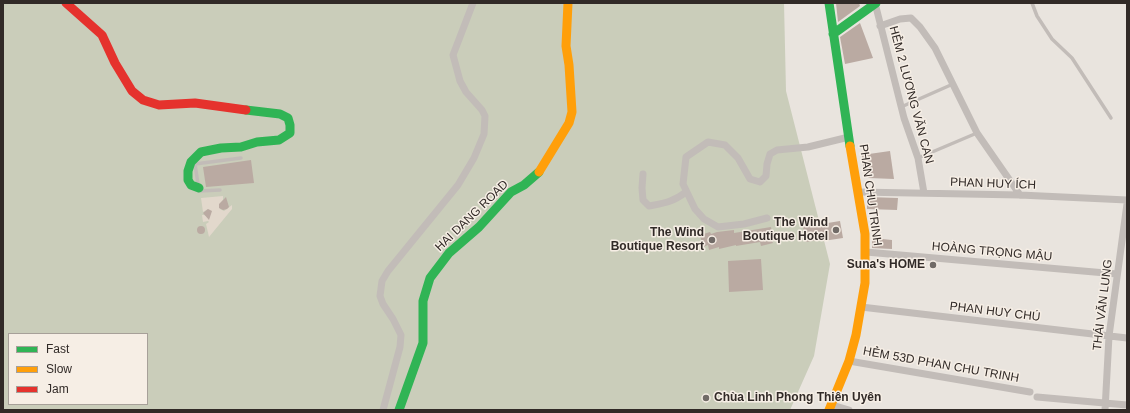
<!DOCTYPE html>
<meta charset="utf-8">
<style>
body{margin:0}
#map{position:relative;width:1130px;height:413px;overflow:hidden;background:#e9e4de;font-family:Arial,sans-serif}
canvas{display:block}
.frame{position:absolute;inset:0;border:4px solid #312a27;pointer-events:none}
.legend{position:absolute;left:8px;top:333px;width:140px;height:72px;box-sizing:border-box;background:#f6eee5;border:1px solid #a7a099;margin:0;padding:5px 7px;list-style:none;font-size:12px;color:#312a27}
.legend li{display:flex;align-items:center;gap:8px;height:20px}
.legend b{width:20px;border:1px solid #a7a099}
</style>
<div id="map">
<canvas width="1130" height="413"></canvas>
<div class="frame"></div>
<ul class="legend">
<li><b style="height:5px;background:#30b455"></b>Fast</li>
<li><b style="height:5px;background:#ff9f0a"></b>Slow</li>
<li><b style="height:5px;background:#e5322d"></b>Jam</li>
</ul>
</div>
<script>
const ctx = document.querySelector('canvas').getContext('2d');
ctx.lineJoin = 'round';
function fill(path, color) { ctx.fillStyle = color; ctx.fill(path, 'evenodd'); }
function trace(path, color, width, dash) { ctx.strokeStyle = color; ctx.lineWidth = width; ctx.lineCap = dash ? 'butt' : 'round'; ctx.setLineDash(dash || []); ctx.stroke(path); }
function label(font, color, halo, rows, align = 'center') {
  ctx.font = font + ' Arial,sans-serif'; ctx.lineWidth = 3; ctx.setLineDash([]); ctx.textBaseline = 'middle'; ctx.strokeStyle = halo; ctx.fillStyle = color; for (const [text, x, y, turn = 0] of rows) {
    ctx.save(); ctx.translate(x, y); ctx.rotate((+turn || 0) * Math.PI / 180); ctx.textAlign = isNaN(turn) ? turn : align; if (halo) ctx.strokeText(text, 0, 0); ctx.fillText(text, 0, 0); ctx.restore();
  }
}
const green = new Path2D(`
 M3 3H784L786 91 830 264 814 356 790 410H3ZM9 334H147V404H9Z`);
const plaza = new Path2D(`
 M223 196V200L219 205 220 209 224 211 232 205V209L209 237 206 224 209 222 208 221 203 222 202 215H204L206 216 208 209 203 212 201 198Z`);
const building = new Path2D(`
 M836 3H859L860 6 838 22Z
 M860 23 873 58 845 64 840 37Z
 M890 151 894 179 869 178 864 174 862 155Z
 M251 160 254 183 206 187 203 167Z
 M226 197 229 207 227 209 223 210 219 208V204Z
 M867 197 898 198 897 210 867 209Z
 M208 209 212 211 209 220 203 213Z
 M840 221 843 238 823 241V239L806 242 803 227Z
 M197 230a4 4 0 1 1 8 0a4 4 0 1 1-8 0Z
 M771 227 772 233 774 232 776 241H772L773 243 761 246 760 242 736 246V245L719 249V247L709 250 708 245 703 247 700 235 710 232 711 234 717 232 734 230V233Z
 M872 238 892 240V249L872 248Z
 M761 259 763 290 729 292 728 261Z`);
const lane = new Path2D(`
 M1032 3 1037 16 1052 39 1072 58 1111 118
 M901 107 953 84
 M918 158 977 133
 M220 190 199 191 195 164 241 158`);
const street = new Path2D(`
 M875 3 904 118 918 158 924 193
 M880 26 900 19 911 18 920 27 935 48 977 133 1020 195
 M643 174 642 188 643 200 649 206C665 203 673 202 686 192
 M858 192 1020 195 1127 200
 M767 218 744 224 718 227 704 219 695 209 683 184 686 157 708 142 725 145 738 158 750 179 760 182 766 176 767 164 770 154 777 150 808 147 849 137
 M866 252 1117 274
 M861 307 1127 338
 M849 361 1030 392
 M1037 397 1127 405
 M832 405 849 410
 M383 410 400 347 401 335 393 319 383 304 380 296 382 281 388 271 458 185 474 158 484 134 485 116 482 110 466 92 460 81 453 55 473 3
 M1105 410 1109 336 1127 204`);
const fast = new Path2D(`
 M829 3 850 146
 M833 34 876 3
 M199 188 191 185 188 180V171L191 162 201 152 221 148 241 147 257 142 279 140 290 133V125L288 118 280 114 246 110
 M399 410 423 343V301L430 278 449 253 479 227 511 192 524 185 539 172`);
const slow = new Path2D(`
 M539 172 569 123 572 112 569 65 566 46 568 3
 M829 410 849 361 856 335 865 283V234L850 146`);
const jam = new Path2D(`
 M66 3 102 35 115 63 132 91 143 100 159 105 195 103 246 110`);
const markers = [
 [836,230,4,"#716b67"],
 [712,240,4,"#716b67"],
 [933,265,4,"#716b67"],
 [706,398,4,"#716b67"]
];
const streetNames = [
 ["HẺM 2 LƯƠNG VĂN CAN",911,95,75],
 ["PHAN HUY ÍCH",993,184,2],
 ["PHAN CHU TRINH",870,195,82],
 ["HAI DANG ROAD",472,216,-44],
 ["HOÀNG TRỌNG MẬU",992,252,5],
 ["THÁI VĂN LUNG",1103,305,-83],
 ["PHAN HUY CHÚ",995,312,7],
 ["HẺM 53D PHAN CHU TRINH",941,365,10]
];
const poiNames = [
 ["The Wind",828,223],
 ["Boutique Hotel",828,237],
 ["The Wind",704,233],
 ["Boutique Resort",704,247],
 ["Suna's HOME",925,265],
 ["Chùa Linh Phong Thiên Uyên",714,398,"left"]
];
fill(green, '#cacdba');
fill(plaza, '#e2d8cc');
fill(building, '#baaaa2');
trace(lane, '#c2bcb8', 3.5);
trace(street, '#c2bcb8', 7);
trace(fast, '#30b455', 9);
trace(slow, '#ff9f0a', 9);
trace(jam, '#e5322d', 9);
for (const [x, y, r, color] of markers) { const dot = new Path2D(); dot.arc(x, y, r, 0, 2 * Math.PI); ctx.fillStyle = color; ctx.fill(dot); trace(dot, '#f6eee5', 1.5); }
label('12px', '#312a27', '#f6eee5', streetNames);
label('bold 12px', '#312a27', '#f6eee5', poiNames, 'right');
</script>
